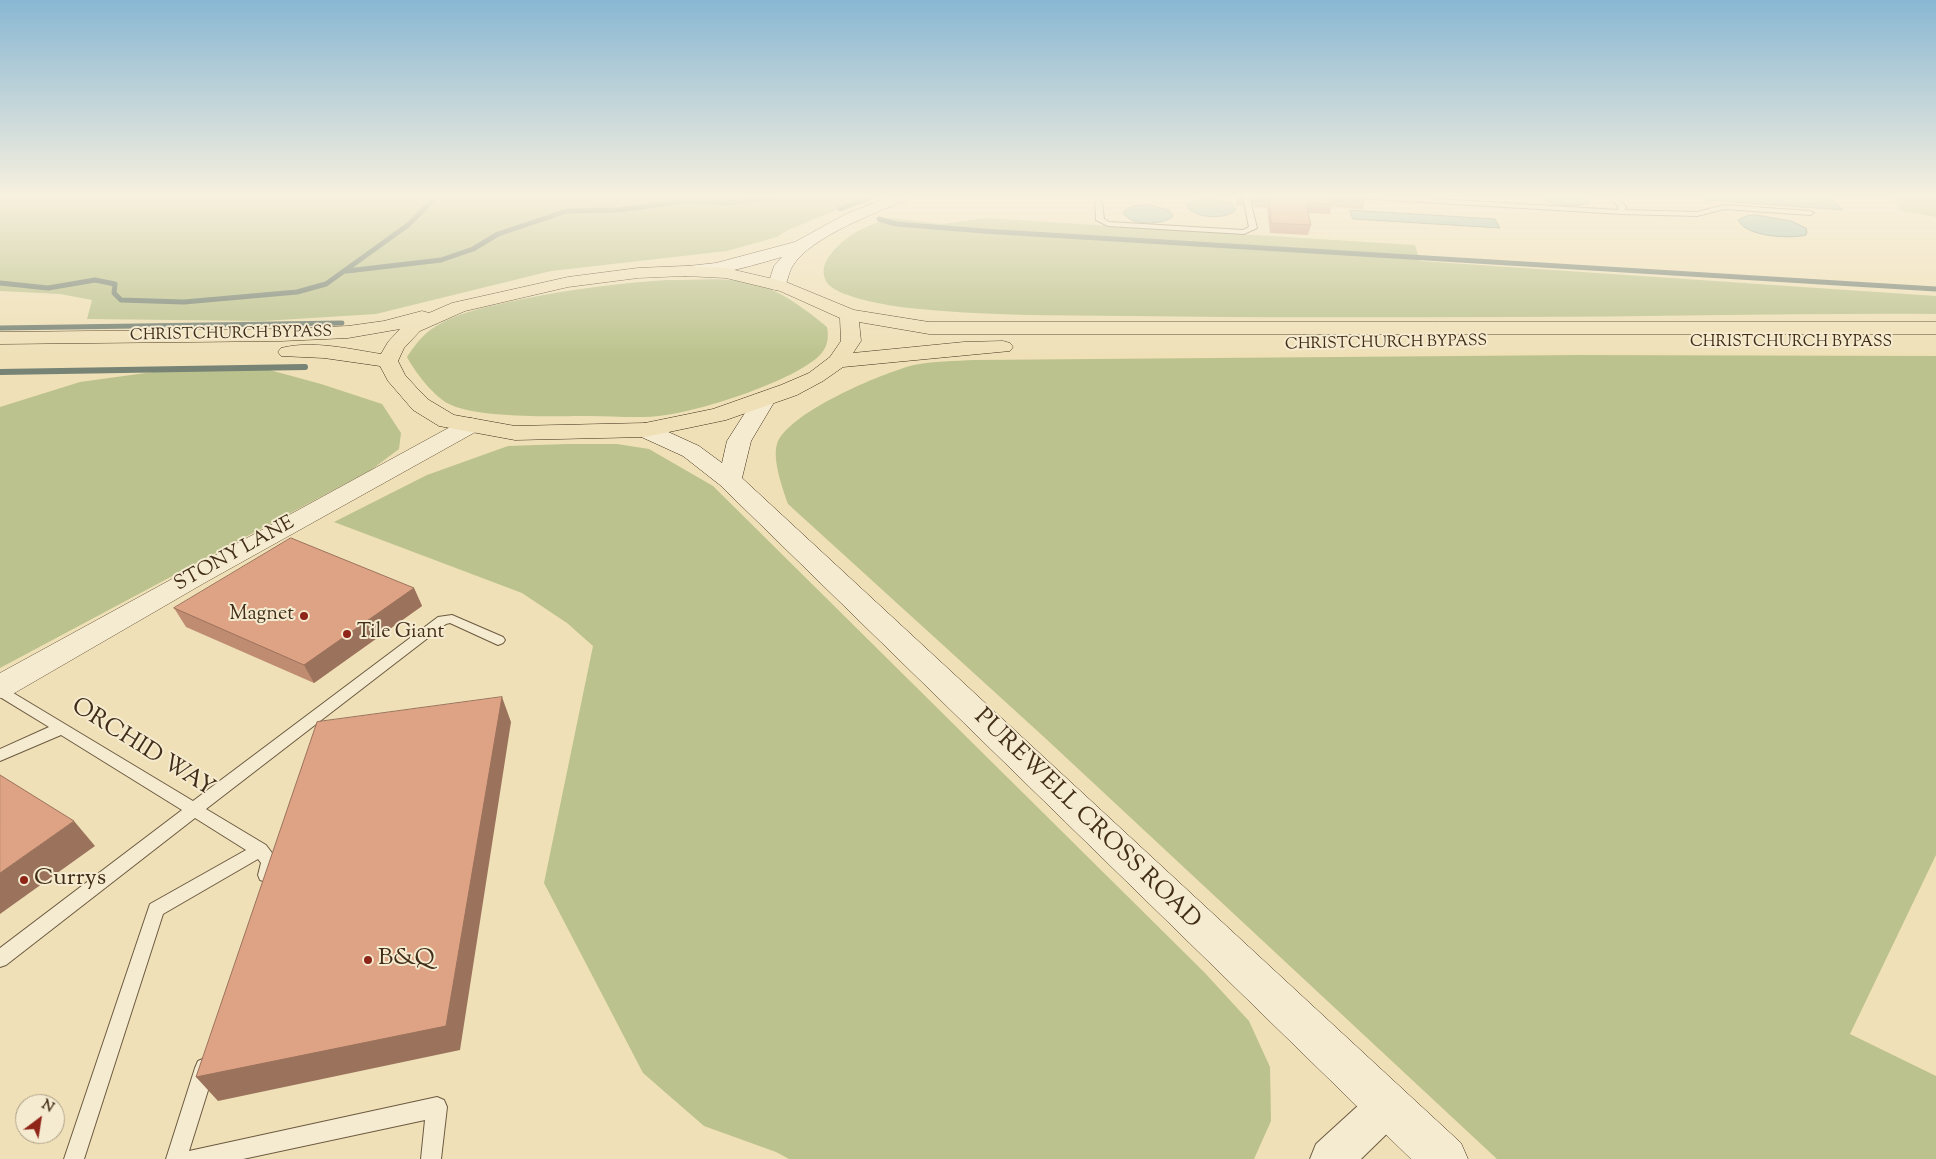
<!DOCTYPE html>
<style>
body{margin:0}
#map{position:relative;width:1936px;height:1159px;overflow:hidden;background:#efe0b7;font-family:"Sorts Mill Goudy",serif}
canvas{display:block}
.north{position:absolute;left:15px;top:1094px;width:50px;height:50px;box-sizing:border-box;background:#f5ebd0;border:1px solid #ad9f86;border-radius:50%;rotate:31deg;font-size:14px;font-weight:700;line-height:20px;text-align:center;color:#412d18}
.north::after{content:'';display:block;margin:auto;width:18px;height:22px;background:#8f2418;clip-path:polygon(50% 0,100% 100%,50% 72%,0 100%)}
</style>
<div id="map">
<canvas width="1936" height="1159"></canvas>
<div class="north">N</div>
</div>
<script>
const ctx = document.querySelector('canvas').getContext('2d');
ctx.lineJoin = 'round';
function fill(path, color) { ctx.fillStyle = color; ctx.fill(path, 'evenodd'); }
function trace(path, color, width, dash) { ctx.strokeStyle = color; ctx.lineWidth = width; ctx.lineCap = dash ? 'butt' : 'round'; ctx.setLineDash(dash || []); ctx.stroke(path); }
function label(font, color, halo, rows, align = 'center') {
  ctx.font = font + ' "Sorts Mill Goudy",serif'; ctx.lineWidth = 4; ctx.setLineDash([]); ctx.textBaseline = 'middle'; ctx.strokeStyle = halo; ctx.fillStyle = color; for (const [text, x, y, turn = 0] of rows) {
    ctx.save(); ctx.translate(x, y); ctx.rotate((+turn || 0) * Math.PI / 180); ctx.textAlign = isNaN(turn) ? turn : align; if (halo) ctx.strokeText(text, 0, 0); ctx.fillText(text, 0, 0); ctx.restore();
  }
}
const green = new Path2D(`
 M0 196H871L788 230 777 237 727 251 551 271 376 314 263 321 87 319 92 300 60 294 0 291Z
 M1890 196 1936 198V217L1901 211Z
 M890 218 943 224 986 218 1415 245 1420 261 1936 296V314C1795 313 1655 317 1514 317 1386 317 1257 318 1129 316 1056 315 982 316 909 308 891 306 840 298 828 284 818 270 827 257 837 247 851 232 871 224 890 218Z
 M668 280C701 280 742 275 772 290 792 299 810 313 827 327 829 336 828 347 820 355 794 381 703 410 666 415 641 419 615 416 590 416 554 416 476 419 447 403 432 394 415 372 407 357 415 345 423 334 436 326 461 311 494 305 523 299 571 289 619 283 668 280Z
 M1578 355 1936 356V855L1850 1034 1936 1076V1159H1497L1044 737 788 504C783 490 772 459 777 444 787 413 882 373 914 365 933 361 955 361 975 360Z
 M175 369H266L321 384 382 404 401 433 399 449 371 470 0 668V407L80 382Z
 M567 444H617L649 449 713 486 1205 973 1249 1021 1270 1067 1271 1121 1254 1159H789L776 1152 704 1126 643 1073 544 883 593 646 567 623 522 593 334 522 427 475 508 446Z`);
const water = new Path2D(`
 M1538 196H1586L1590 202C1576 209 1551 206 1538 196Z
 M1701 196H1828L1843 210 1704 200Z
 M1211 199 1231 203 1236 210C1226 220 1193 219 1186 205L1194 200Z
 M1149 205 1169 210 1173 216C1164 226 1128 226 1123 212L1132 206Z
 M1350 210 1495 219 1500 228 1353 219Z
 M1756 215 1791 221 1806 228 1807 232 1806 235C1790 239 1746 237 1738 220L1746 216Z`);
const streamFar1 = new Path2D(`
 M840 209 876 196
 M879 219 896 224 983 231 1936 289
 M347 271 441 260 473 249 498 234 567 211 620 210 685 201 727 203 781 196
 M0 283 48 288 95 280 115 284 114 293 121 300 184 302 297 292 326 284 408 225 437 196
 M0 328 342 323`);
const stream = new Path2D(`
 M0 372 305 367`);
const service = new Path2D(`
 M1095 196H1101L1104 219 1109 222 1243 230 1249 227 1243 196H1249L1257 228 1244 234 1108 226 1096 220Z
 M1353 196H1388L1618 210V207L1610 196H1617L1626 207 1625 210 1697 212 1724 205 1810 211 1814 213 1810 215 1724 209 1697 216 1621 214 1356 198Z
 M452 615 503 637 505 640 503 643 498 645 450 623 446 624 206 809 266 845 278 861 272 880 266 882 260 880 258 875 261 863 258 859 163 914 84 1159H64L150 904 246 850 195 818 6 965 0 967V948L182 810 61 735 0 761V749L49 727 0 697V685L193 801 438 617Z
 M205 1058 212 1061 215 1068 189 1151 437 1097 444 1100 447 1107 441 1159H421L425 1120 243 1159H166L195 1068 198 1061Z`);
const minor = new Path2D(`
 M1387 1086 1401 1092 1407 1106 1401 1120 1361 1159H1310L1316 1144 1373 1092Z`);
const tertiary = new Path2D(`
 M471 418 479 420 482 425 479 430 206 582 11 695 0 698V673L463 420Z`);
const secondary = new Path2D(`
 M891 196H912L909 199C878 212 809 237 792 267 788 274 788 282 783 289L777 290 771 289 768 285 774 266 782 257C757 264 704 281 679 275L676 271 679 267 716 263 795 242 846 214Z
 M765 392 773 394 776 399 751 441 742 478 1461 1143 1468 1159H1411L720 485 683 456 637 435 634 430 637 425 645 423 653 425 699 446 722 463 727 441 757 394Z`);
const primary = new Path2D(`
 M685 266 726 268 786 282 854 310 929 322H1936V334H929L859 322 861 341 853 353 964 342 1003 341 1010 343 1013 347 1010 351 843 367 823 381 797 395 726 420 645 437 515 440 439 426 413 410 388 381 380 366 324 358 281 356 278 352 281 348C313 340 349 349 381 354L388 342 400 329 348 338 281 341 0 344V332L281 329 348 326 384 321 422 311 429 313 452 303 568 277 638 268ZM685 276 726 278 780 291 840 318 841 341 830 357 809 373 781 385 713 409 645 423 515 426 454 415 429 400 416 387 405 375 398 361 404 348 420 331 465 311 568 287 638 278Z`);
const wall = new Path2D(`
 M1237 196H1245L1243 206H1236Z
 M1250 196H1365V199L1363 209 1331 207 1330 214 1308 213 1311 225 1308 235 1270 233 1267 208 1254 207Z
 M414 588 422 606 314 683 186 627 174 608Z`);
const shadedWall = new Path2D(`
 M414 588 422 606 314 683 304 665Z
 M502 697 511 722 460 1050 218 1101 196 1077Z
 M74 821 95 846 0 914V873Z`);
const building = new Path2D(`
 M1255 196H1365V199L1330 197 1332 204 1306 203 1311 225 1271 223 1269 198 1255 197Z
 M291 538 414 588 304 665 174 608Z
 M502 697 446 1026 196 1077 317 722Z
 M0 775 74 821 0 873Z`);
const markers = [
 [304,616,5,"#8f2418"],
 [347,634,5,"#8f2418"],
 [24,880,5,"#8f2418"],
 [368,960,5,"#8f2418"]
];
const farStreetnames = [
 ["CHRISTCHURCH BYPASS",231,335,-1],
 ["CHRISTCHURCH BYPASS",1791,343],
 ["CHRISTCHURCH BYPASS",1386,344,-1]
];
const streetNames = [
 ["STONY LANE",235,555,-29]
];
const poiNames = [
 ["Magnet",294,616],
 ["Tile Giant",357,634,"left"]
];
const nearStreetnames = [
 ["ORCHID WAY",142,749,32],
 ["PUREWELL CROSS ROAD",1086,820,44]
];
const nearPoinames = [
 ["Currys",34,880],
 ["B&Q",378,960]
];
fill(green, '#bbc28d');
fill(water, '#9abcb3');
trace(water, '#768375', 1);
trace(streamFar1, '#768375', 5);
trace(stream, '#768375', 6);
trace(service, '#6c5a40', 2);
trace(minor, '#6c5a40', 2);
trace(tertiary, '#6c5a40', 1);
trace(secondary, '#412d18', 1);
trace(primary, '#412d18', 1);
fill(service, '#f5ebd0');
fill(minor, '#f5ebd0');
fill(tertiary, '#f5ebd0');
fill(secondary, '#f5ebd0');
fill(primary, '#efe0b7');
fill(wall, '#bf8c72');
fill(shadedWall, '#9b725c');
fill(building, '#dea384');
trace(building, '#9b725c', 1);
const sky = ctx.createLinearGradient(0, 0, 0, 358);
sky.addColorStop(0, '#89b7d3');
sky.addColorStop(0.55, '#f8f1df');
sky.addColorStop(1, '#f8f1df00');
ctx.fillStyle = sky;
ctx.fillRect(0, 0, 1936, 358);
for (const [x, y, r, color] of markers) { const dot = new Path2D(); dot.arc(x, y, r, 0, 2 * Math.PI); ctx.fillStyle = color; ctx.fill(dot); trace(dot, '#f5ebd0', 2); }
label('16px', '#412d18', '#f5ebd0', farStreetnames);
label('20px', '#412d18', '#f5ebd0', streetNames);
label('20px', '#412d18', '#f5ebd0', poiNames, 'right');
label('24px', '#412d18', '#f5ebd0', nearStreetnames);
label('24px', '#412d18', '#f5ebd0', nearPoinames, 'left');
</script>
